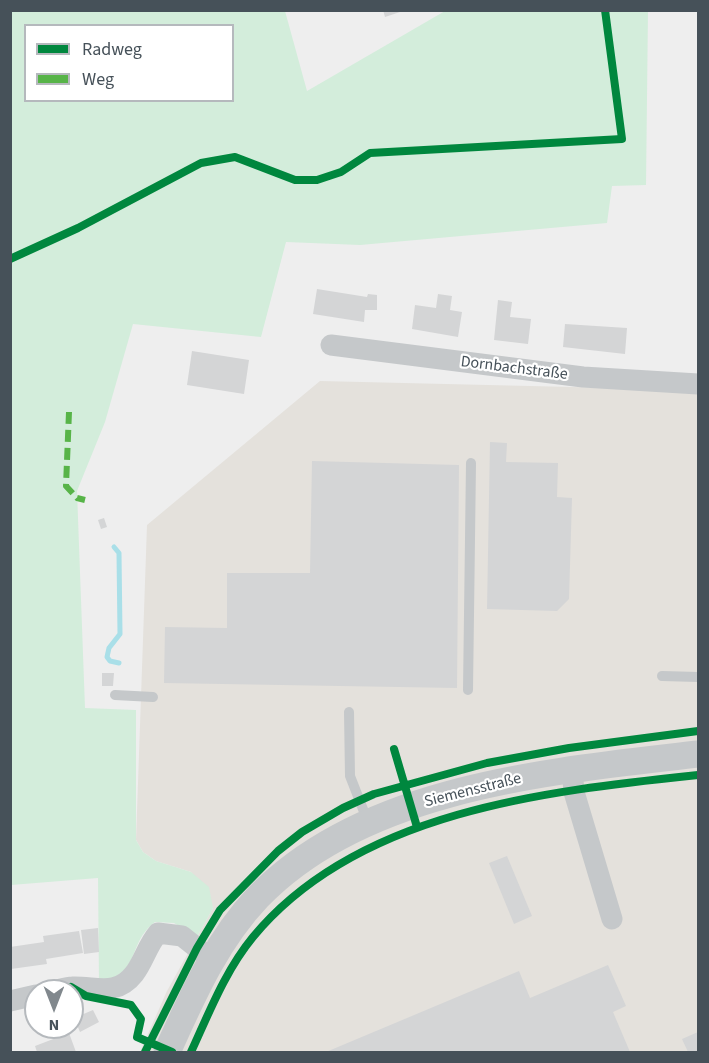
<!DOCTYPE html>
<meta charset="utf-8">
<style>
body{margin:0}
#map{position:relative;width:709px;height:1063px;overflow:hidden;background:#eee;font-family:"Source Sans 3",sans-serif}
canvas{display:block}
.frame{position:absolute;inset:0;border:12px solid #465159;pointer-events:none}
.legend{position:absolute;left:24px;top:24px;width:210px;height:78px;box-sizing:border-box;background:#fff;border:2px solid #b5b9bd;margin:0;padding:8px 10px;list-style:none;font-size:18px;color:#465159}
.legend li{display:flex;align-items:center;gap:12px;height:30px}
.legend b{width:30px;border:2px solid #b5b9bd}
.north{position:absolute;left:24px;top:979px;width:60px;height:60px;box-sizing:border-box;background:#fff;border:2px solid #b5b9bd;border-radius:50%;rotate:180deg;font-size:16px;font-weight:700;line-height:24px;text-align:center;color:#465159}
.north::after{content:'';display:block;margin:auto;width:21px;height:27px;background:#81888d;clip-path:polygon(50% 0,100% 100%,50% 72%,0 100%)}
</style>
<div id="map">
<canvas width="709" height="1063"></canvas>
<div class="frame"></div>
<ul class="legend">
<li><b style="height:8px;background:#00873e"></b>Radweg</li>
<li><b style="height:8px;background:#57b448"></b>Weg</li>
</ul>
<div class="north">N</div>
</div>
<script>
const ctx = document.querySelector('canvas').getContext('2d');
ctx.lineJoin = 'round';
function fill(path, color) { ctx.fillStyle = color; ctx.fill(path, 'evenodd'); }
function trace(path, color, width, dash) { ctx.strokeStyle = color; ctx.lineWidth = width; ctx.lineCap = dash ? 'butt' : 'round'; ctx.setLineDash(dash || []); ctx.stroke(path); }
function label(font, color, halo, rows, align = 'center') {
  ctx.font = font + ' "Source Sans 3",sans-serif'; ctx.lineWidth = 4.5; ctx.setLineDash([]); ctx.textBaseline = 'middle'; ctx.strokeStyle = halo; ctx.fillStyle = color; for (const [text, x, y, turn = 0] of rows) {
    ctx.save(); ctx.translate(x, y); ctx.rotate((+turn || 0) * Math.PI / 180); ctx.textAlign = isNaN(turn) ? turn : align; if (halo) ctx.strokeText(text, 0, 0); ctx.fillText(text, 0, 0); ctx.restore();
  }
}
const commercial = new Path2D(`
 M320 381 698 390V1052H140L167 991 213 908 191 872 156 861 143 852 136 840 147 525Z`);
const green = new Path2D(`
 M11 11H285L307 91 445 11H648L646 185 612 186 607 223 360 245 286 242 261 337 133 324 105 422 77 491 85 708 136 710V840L143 852 156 861 191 872 209 887 213 908 197 937 174 923 155 922C126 944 143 972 99 983L98 878 11 885ZM26 26H232V100H26Z`);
const stream = new Path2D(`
 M114 547 119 553 120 634 109 648 107 657 110 661 119 663`);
const building = new Path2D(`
 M383 10H403V11L385 17Z
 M317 289 367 297 368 294 377 295V310H365L364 322 313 314Z
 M438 294 452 296 450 310 462 312 458 337 412 329 415 305 436 308Z
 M498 300 512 302 510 317 531 319 528 344 494 340Z
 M565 324 627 328 625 354 563 347Z
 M192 351 249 360 244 394 187 385Z
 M490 442 507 443 506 462 558 463 557 497 572 498 569 599 557 611 487 609Z
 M312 461 459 465 457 688 164 683 165 627 227 628V573H310Z
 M104 518 107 527 101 529 98 520Z
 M102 673H114L113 686H102Z
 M507 856 532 916 514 924 489 863Z
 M98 928 99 952 84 954 81 930Z
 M79 931 83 953 46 959 47 964 11 969 10 947 44 942 43 936Z
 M608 965 626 1006 613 1012 630 1052H326L519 971 530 998Z
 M93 1010 99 1022 80 1032 74 1018Z
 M698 1032V1052H688L682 1039Z
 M69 1033 76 1052H37L35 1046Z`);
const service = new Path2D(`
 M662 676 698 677
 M468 690 471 463
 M115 695 153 697
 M349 712 350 776 368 822`);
const minor = new Path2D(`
 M331 345 583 377 698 384
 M572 769 574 792 612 919
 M53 991C59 990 66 987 72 987 96 986 116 997 134 974 144 961 147 946 158 933L182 936 211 959
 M10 1001 36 995`);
const tertiary = new Path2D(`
 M167 1052C192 997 216 941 258 897 365 786 554 771 698 754`);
const quiet = new Path2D(`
 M69 412 66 486 77 498 85 500`);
const cycleway = new Path2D(`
 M10 259 78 228 201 163 235 157 295 180H317L341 172 370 153 622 139 605 10
 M394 749 417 827
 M71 987 86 996 131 1005 141 1019 137 1037 172 1052
 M145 1052 197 948 220 910 278 851 302 832 343 808 374 794 487 763 569 748 698 731
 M191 1052C209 1013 225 971 253 937 357 811 546 791 698 775`);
const streetNames = [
 ["Dornbachstraße",514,369,7],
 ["Siemensstraße",473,791,-14]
];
fill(commercial, '#e4e1dc');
fill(green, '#d3eddb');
trace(stream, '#a9dfe8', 5);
fill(building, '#d4d5d6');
trace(service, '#c5c8ca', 10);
trace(minor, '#c5c8ca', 21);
trace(tertiary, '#c5c8ca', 27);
trace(quiet, '#57b448', 6, [12, 6]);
trace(cycleway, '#00873e', 8);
label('16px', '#465159', '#fff', streetNames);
</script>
